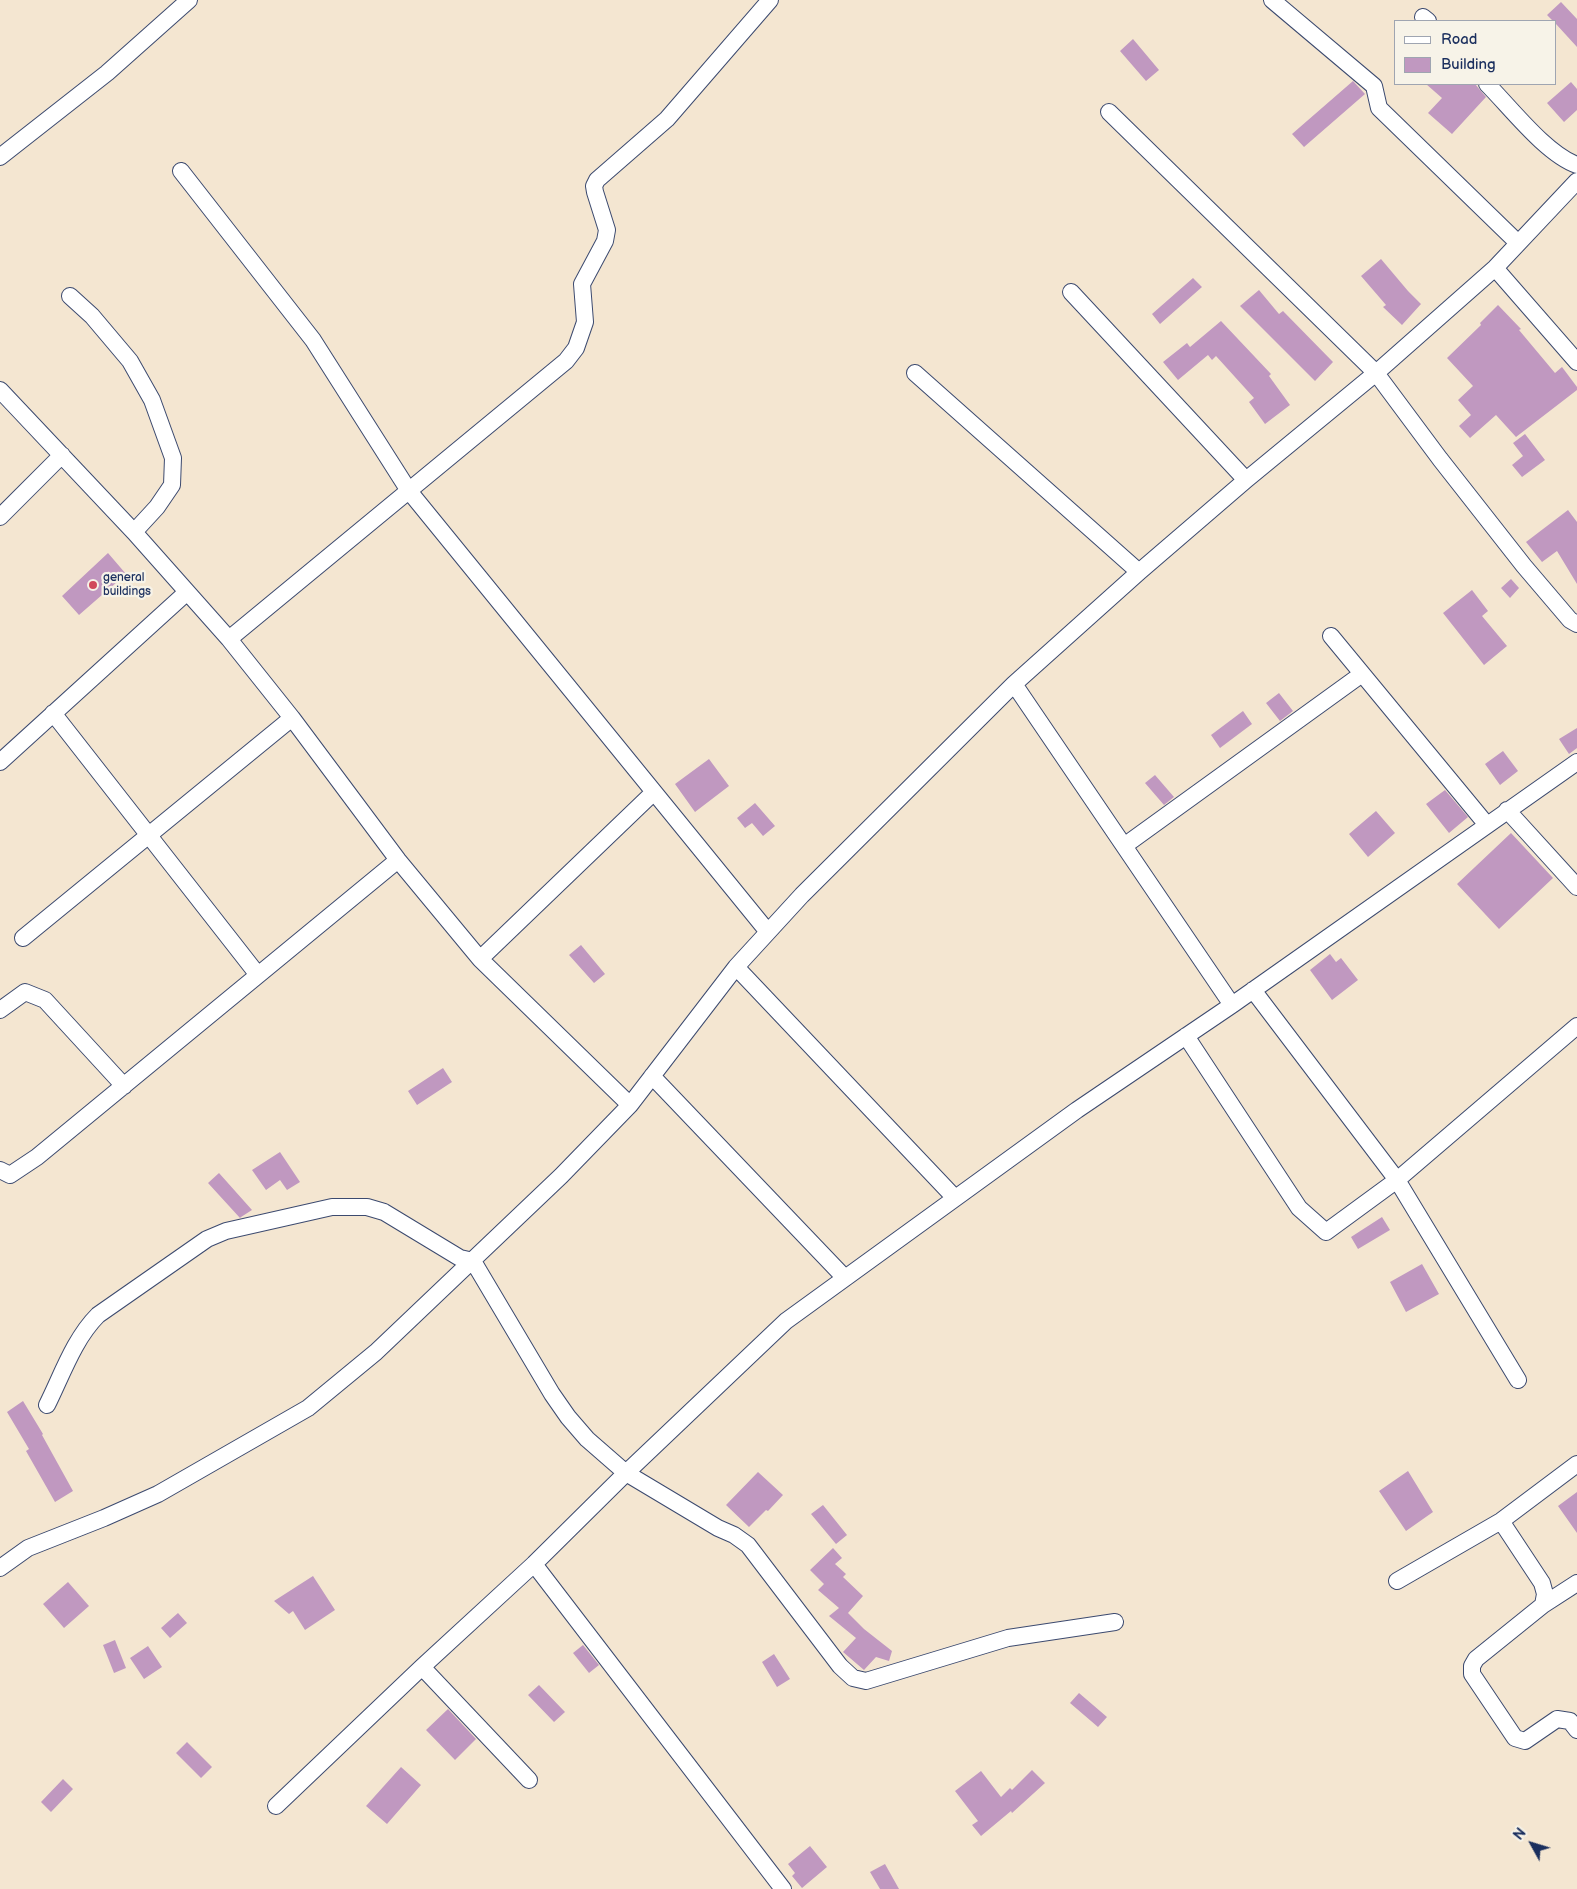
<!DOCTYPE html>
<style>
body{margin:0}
#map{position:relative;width:1577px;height:1889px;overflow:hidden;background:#f4e6d1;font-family:"Balsamiq Sans",sans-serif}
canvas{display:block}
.legend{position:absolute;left:1394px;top:20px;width:162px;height:65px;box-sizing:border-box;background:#f7f3e8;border:1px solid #9fa5b1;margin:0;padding:6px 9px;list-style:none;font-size:15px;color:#1b2f5e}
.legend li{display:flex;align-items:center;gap:10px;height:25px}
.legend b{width:25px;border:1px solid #9fa5b1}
.north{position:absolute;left:1507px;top:1819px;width:50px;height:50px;-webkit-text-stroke:4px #f7f3e8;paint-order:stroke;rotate:309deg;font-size:14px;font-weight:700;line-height:20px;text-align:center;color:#1b2f5e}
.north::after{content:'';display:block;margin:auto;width:18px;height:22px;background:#1b2f5e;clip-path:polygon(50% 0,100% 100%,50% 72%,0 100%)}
</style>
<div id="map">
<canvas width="1577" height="1889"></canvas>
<ul class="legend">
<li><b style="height:6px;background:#fff"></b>Road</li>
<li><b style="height:14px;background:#c098c0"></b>Building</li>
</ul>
<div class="north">N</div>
</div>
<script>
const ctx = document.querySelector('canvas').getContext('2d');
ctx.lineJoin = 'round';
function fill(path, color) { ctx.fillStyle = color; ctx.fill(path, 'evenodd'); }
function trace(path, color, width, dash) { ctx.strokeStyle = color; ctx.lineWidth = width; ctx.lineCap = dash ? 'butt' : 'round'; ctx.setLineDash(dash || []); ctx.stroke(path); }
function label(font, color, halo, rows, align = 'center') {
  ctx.font = font + ' "Balsamiq Sans",sans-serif'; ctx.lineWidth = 4.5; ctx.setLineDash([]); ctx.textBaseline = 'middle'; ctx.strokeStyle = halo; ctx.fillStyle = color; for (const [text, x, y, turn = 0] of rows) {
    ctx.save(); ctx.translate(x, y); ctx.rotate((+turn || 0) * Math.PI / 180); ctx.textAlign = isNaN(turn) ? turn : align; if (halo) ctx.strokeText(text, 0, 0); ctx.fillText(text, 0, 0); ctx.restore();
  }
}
const building = new Path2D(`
 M1561 2 1577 19V47L1556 24V21H1553L1547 15Z
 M1133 39 1159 70 1146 81 1120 51Z
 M1353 81 1365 94 1304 147 1292 134Z
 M1571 82 1577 89V110L1564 122 1547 103Z
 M1426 84H1475L1486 97 1452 134 1428 113 1442 98Z
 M1381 259 1408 291 1421 304 1402 325 1383 307 1386 305 1361 276Z
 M1193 278 1202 287 1160 324 1152 314Z
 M1259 290 1279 314 1283 311 1333 362 1315 381 1240 306Z
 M1498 305 1521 329 1519 330 1555 373 1562 367 1577 387V390L1516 437 1496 415 1470 438 1459 426 1471 415 1458 400 1473 386 1447 358 1481 325 1480 323Z
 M1221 321 1271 374 1269 376 1290 405 1265 424 1249 402 1254 398 1216 356 1212 360 1208 355 1178 380 1163 362 1187 343 1190 347Z
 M1525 434 1545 460 1522 477 1512 465 1523 456 1513 443Z
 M1568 510 1577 522V584L1557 551 1542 562 1526 542Z
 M108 553 126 574 79 615 62 596Z
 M1511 579 1519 588 1510 598 1501 588Z
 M1472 590 1488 611 1482 616 1507 646 1484 665 1443 613Z
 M1279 693 1293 711 1280 721 1266 703Z
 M1243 711 1252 724 1220 748 1211 735Z
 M1577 728V748L1569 754 1559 739Z
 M1503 751 1518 771 1500 785 1485 764Z
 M709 759 729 786 695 812 675 784Z
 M1155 775 1174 797 1164 805 1145 783Z
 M1445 790 1468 817 1449 833 1426 804Z
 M755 803 775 826 763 836 752 823 745 828 737 818Z
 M1376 811 1395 833 1368 857 1349 834Z
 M1511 833 1553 878 1499 929 1457 884Z
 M581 945 605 974 594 983 569 955Z
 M1330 954 1336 962 1341 958 1358 980 1332 1000 1310 970Z
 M443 1068 452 1082 417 1105 408 1091Z
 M280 1152 300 1182 287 1190 280 1180 266 1190 252 1170Z
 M219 1173 252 1210 241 1217 240 1218 208 1183Z
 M1382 1217 1390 1230 1358 1249 1351 1237Z
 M1422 1264 1439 1294 1406 1312 1390 1282Z
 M23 1401 43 1434 42 1435 73 1491 55 1502 26 1451 29 1449 7 1412Z
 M1408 1471 1433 1512 1406 1531 1379 1491Z
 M758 1472 783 1495 768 1511 766 1510 749 1527 726 1505Z
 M1577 1492V1533L1558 1506Z
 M823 1505 847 1535 836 1544 811 1514Z
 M833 1548 842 1558 835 1564 846 1574 843 1577 863 1596 848 1613 864 1629 892 1651 889 1661 876 1657 864 1670 843 1652 856 1638 829 1616 839 1608 818 1590 824 1584 810 1570Z
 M313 1576 335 1610 305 1630 293 1611 289 1614 274 1601Z
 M68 1582 89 1606 64 1628 43 1604Z
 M178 1613 187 1623 170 1638 161 1628Z
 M115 1640 126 1668 114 1673 103 1645Z
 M583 1645 599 1665 589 1673 573 1653Z
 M148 1646 162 1667 144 1679 130 1658Z
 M774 1654 790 1679 777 1687 762 1662Z
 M539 1685 565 1712 554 1722 528 1695Z
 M1079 1693 1107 1717 1098 1727 1070 1703Z
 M448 1709 476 1739 455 1760 426 1730Z
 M187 1742 212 1767 201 1778 176 1753Z
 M401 1767 421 1785 387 1824 366 1806Z
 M1032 1770 1045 1783 1012 1813 1011 1811 981 1836 972 1825 978 1821 955 1791 981 1771 1001 1797 1010 1788 1012 1790Z
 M63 1779 73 1789 51 1812 41 1802Z
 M810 1846 827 1867 802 1888 792 1876 795 1873 788 1864Z
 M885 1864 899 1889H880L870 1872Z`);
const street = new Path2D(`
 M1272 0 1374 86 1379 108 1518 243
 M1423 17 1428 21
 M1487 84C1511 108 1546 154 1577 165
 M1109 112 1376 373 1440 459 1524 566 1570 620 1577 624
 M0 157 107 73 189 0
 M181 171 313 340 409 491 768 932
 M1495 268 1577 362
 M1071 292 1246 480
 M70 296 92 316 130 361 152 400 173 458 172 485 157 507 134 532
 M915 373 1139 572
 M0 390 134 532 229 639 292 718 398 860 480 959 630 1105
 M0 517 62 455
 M1331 636 1487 825
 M229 639 566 361 576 348 585 322 582 284 605 241 607 230 595 192 594 186 597 180 667 119 770 0
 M1014 684 1232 1005
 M53 713 258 975
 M0 762 186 593
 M1507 810 1577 887
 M1124 846 1362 674
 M23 938 292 718
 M480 959 654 792
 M736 967 955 1198
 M1253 990 1397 1180 1518 1380
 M0 1010 25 992 45 1000 124 1086
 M1186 1036 1299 1208 1326 1232 1397 1180 1577 1026
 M652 1076 845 1278
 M0 1170 10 1175 37 1157 398 860
 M47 1405C62 1375 74 1339 98 1315L207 1239 226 1231 332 1207H367L384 1212 460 1258 473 1261 552 1394 568 1417 587 1439 626 1473 718 1528 734 1535 748 1545 840 1666 853 1678 866 1681 1008 1638 1115 1622
 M1501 1521 1542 1583 1545 1594 1543 1605 1476 1659 1472 1666V1674L1515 1738 1525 1741 1557 1719 1570 1721 1577 1730
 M534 1564 783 1889
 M0 1568 28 1548 104 1518 158 1494 308 1408 376 1352 561 1176 630 1105 736 967 802 895 1014 684 1139 572 1246 480 1376 373 1495 268 1577 181
 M1397 1581 1501 1521 1577 1464
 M1543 1605 1577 1583
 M422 1667 529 1780
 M276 1806 422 1667 534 1564 626 1473 786 1321 1077 1110 1232 1005 1577 762`);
const markers = [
 [93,585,5,"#d1495b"]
];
const poiNames = [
 ["general",103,578],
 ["buildings",103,592]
];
fill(building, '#c098c0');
trace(street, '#3c4a6f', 18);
trace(street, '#fff', 16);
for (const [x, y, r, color] of markers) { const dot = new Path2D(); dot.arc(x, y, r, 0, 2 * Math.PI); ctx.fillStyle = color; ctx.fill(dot); trace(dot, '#f7f3e8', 2); }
label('12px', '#1b2f5e', '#f7f3e8', poiNames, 'left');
</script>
